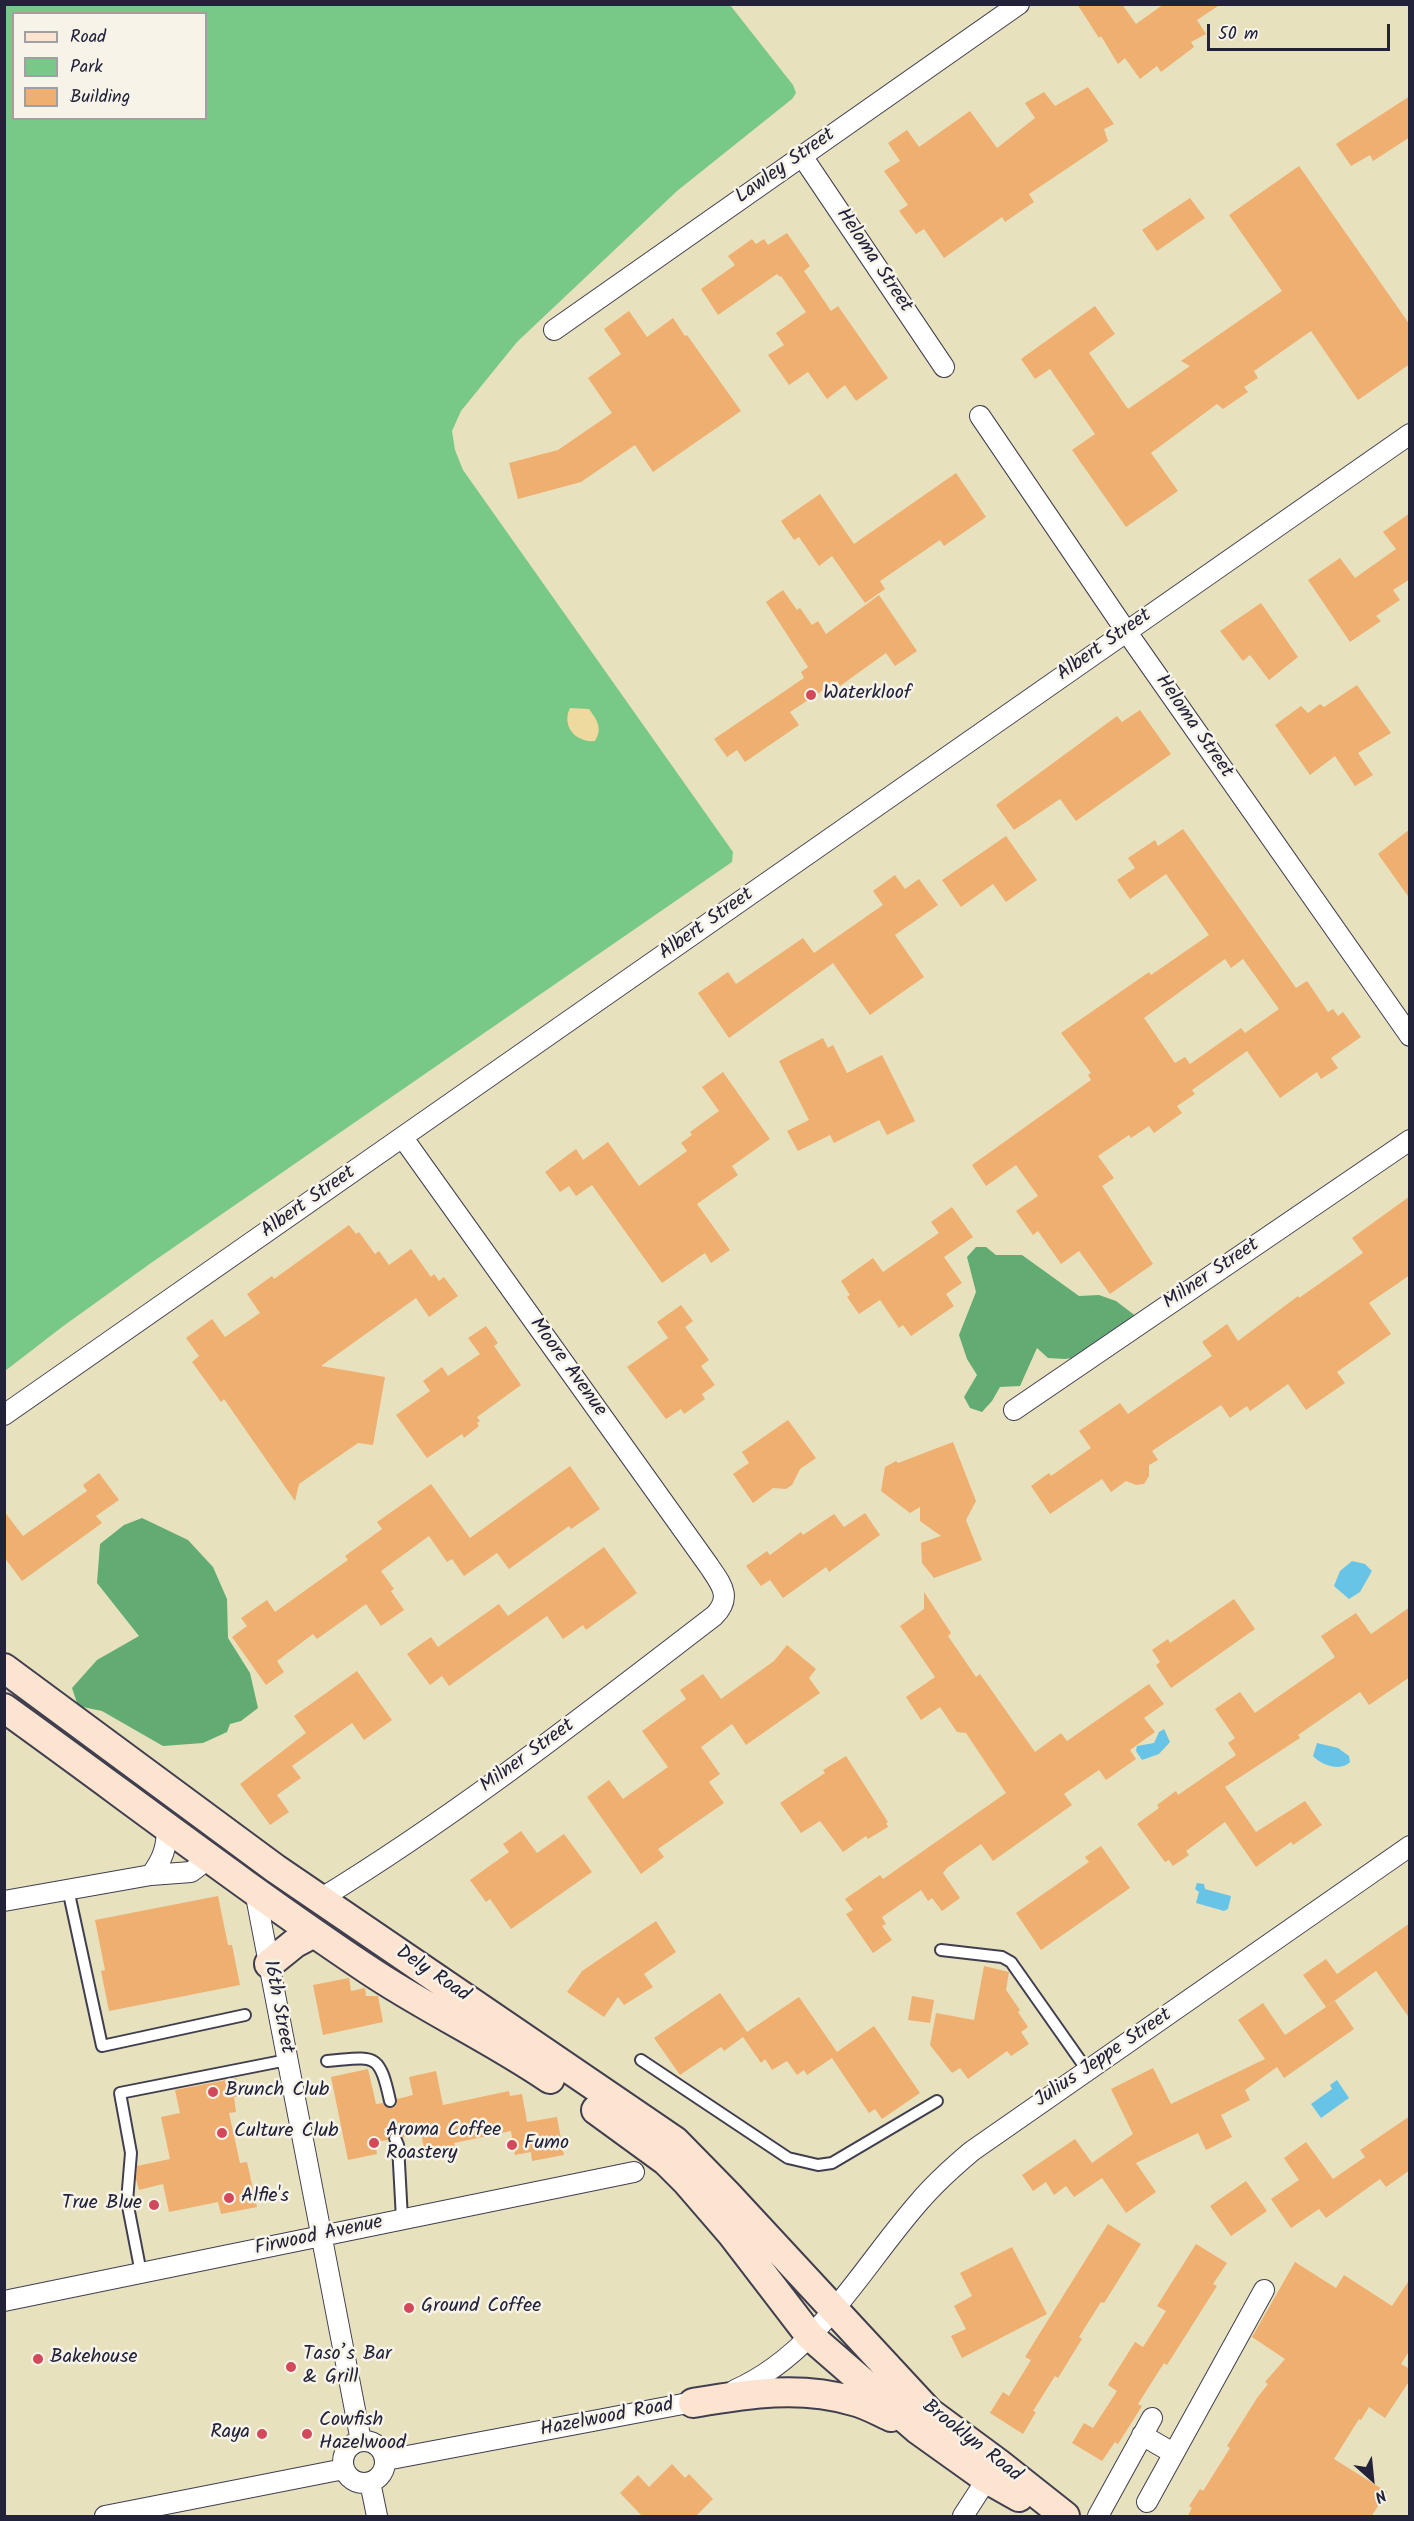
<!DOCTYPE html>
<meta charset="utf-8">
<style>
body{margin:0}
#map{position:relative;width:1414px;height:2521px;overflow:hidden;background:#e7e1be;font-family:Kalam,sans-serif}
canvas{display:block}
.frame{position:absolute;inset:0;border:6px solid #22223b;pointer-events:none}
.legend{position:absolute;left:12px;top:12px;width:195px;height:108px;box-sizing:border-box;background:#f7f3e8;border:2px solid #a29fa3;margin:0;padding:8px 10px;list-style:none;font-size:18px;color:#22223b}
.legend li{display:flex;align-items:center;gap:12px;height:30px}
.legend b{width:30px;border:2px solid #a29fa3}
.north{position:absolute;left:1342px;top:2449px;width:60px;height:60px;-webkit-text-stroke:4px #f7f3e8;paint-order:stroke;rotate:153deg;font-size:16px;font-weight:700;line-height:24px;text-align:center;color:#22223b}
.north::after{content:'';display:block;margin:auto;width:21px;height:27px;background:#22223b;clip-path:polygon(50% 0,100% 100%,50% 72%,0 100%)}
.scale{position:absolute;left:1207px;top:24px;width:183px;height:27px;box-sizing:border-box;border:3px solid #22223b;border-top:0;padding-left:8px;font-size:18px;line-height:21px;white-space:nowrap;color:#22223b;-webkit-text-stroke:4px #f7f3e8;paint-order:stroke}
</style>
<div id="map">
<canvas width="1414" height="2521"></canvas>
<div class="frame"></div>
<ul class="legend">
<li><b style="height:8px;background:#fde4d1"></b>Road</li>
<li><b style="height:16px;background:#78c888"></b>Park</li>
<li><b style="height:16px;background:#efaf70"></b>Building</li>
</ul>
<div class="north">N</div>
<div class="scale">50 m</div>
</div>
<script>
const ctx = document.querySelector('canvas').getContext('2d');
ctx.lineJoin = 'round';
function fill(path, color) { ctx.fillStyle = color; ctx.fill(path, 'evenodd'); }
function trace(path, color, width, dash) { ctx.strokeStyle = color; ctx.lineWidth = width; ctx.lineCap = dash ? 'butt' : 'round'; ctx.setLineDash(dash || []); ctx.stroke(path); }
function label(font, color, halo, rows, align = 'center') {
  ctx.font = font + ' Kalam,sans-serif'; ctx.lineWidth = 5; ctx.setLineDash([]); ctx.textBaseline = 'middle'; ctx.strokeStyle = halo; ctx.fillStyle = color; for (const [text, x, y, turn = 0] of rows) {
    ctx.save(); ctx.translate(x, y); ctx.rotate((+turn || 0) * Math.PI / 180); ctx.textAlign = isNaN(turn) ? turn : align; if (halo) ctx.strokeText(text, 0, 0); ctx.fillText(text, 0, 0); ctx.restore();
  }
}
const green = new Path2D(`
 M5 5H730L793 85 796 93 792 99 677 191 517 342 461 411 452 431 455 450 463 470 733 852 732 862 151 1263 62 1327 5 1371ZM14 14H206V118H14Z`);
const forest = new Path2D(`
 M976 1247H986L996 1255H1022L1079 1296 1099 1295 1116 1301 1137 1317 1110 1353 1065 1359 1048 1358 1037 1348 1020 1386 1000 1387 992 1401 982 1412 970 1408 964 1397 977 1375 967 1359 959 1335 976 1292 967 1257Z
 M142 1518 188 1540 213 1567 227 1599 228 1638 250 1673 258 1708 241 1721 230 1724 227 1732 203 1743 163 1746 102 1711 78 1706 72 1688 97 1660 139 1636 97 1583 100 1544 124 1525Z`);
const sand = new Path2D(`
 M570 708 589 709C597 720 603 728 595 741 576 743 561 726 570 708Z`);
const water = new Path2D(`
 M1352 1561 1365 1564 1372 1571 1360 1592 1349 1599 1334 1586 1340 1571Z
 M1164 1729 1170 1742 1159 1754 1142 1760 1136 1751 1137 1746 1154 1743 1159 1732Z
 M1317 1743 1338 1748 1349 1756 1350 1762C1341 1772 1321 1765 1313 1756Z
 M1197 1883 1204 1884 1205 1889 1231 1896 1228 1909 1224 1911 1196 1903 1199 1892 1195 1889Z
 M1337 2080 1349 2098 1321 2118 1311 2104 1332 2089 1330 2085Z`);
const building = new Path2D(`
 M1077 4H1122L1136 24 1164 4H1221L1197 20 1206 34 1191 42 1194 47 1161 72 1157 66 1140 79 1125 58 1118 64 1101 36 1099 38Z
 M1088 87 1114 124 1104 129 1108 141 1029 194 1034 202 1005 222 1002 217 944 258 924 229 916 234 899 211 908 205 884 171 900 161 888 143 907 130 919 147 970 111 997 148 1035 118 1025 103 1044 92 1055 106Z
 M1410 96V137L1373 161 1370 155 1351 166 1336 144Z
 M1299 166 1410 325V364L1358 400 1311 331 1254 371 1258 378 1244 387 1248 392 1223 409 1217 404 1151 453 1178 491 1126 527 1072 450 1095 434 1050 369 1035 379 1021 359 1095 306 1115 334 1089 353 1128 409 1190 366 1181 361 1282 291 1229 215Z
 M1190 198 1205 218 1157 251 1142 230Z
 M787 233 810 266 804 271 831 311 838 306 888 378 856 401 845 385 827 399 808 372 789 385 768 355 784 345 776 333 806 312 781 276 780 277 777 274 718 315 701 289 735 265 728 256 752 239 756 244 764 239 768 245Z
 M629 311 647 337 673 318 685 336 687 335 741 411 653 472 635 445 581 482 518 499 509 463 558 450 612 413 588 378 621 354 604 329Z
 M956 473 986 517 944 546 940 540 880 581 885 589 865 603 832 556 819 566 799 537 794 540 781 521 820 494 854 544Z
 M1410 513V579L1393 590 1400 600 1376 616 1381 621 1350 642 1308 580 1340 558 1355 578 1396 549 1383 532Z
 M783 590 797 610 800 608 812 625 818 621 826 634 879 595 917 651 895 666 886 653 840 686 837 681 790 712 799 725 745 762 737 750 727 757 714 739 804 678 801 672 808 667 766 602Z
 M1261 603 1298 657 1269 680 1250 655 1243 661 1220 631Z
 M1357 685 1391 733 1358 753 1373 775 1355 786 1335 756 1310 775 1275 725 1301 706 1308 713 1320 704 1324 707Z
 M1140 710 1171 754 1076 821 1060 799 1014 830 996 805 1117 716 1122 722Z
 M1183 829 1296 988 1307 981 1328 1012 1333 1009 1338 1016 1343 1012 1361 1037 1331 1058 1338 1068 1321 1079 1317 1072 1280 1098 1247 1051 1192 1090 1195 1094 1177 1106 1182 1113 1154 1133 1149 1126 1131 1138 1129 1135 1098 1156 1114 1178 1102 1186 1153 1264 1110 1294 1079 1251 1061 1264 1038 1231 1033 1235 1016 1211 1038 1196 1016 1165 986 1186 972 1165 1091 1080 1088 1075 1091 1073 1061 1033 1149 972 1151 975 1209 935 1166 874 1130 899 1117 880 1135 868 1128 858 1155 840 1158 846ZM1225 959 1231 968 1243 959 1279 1009 1245 1033 1241 1028 1190 1064 1185 1057 1175 1063 1144 1018Z
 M1410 829V899L1378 854Z
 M1006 836 1037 880 1006 902 993 884 961 907 942 880Z
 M895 875 905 889 919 879 938 905 895 935 924 977 870 1015 833 963 729 1038 698 993 728 972 736 984 803 938 814 953 883 905 873 891Z
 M823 1038 828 1048 833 1045 847 1073 882 1055 915 1121 887 1135 879 1120 834 1143 830 1135 798 1151 787 1131 809 1120 779 1061Z
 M723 1072 770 1139 732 1166 738 1175 697 1204 730 1250 711 1263 705 1253 662 1283 592 1185 576 1196 569 1186 560 1192 545 1172 576 1149 583 1160 608 1142 639 1186 687 1151 681 1143 692 1135 690 1132 719 1111 702 1087Z
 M1410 1196V1275L1369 1303 1391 1334 1337 1372 1345 1383 1306 1410 1288 1384 1250 1411 1247 1406 1230 1418 1221 1405 1152 1451 1158 1460 1149 1465V1476L1144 1484 1136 1485 1126 1481 1111 1492 1102 1479 1050 1514 1031 1486 1049 1473 1051 1476 1091 1448 1079 1431 1120 1403 1128 1414 1212 1356 1202 1342 1227 1324 1238 1341 1298 1296 1299 1298 1363 1253 1352 1238Z
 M952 1207 973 1237 944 1257 962 1283 946 1294 954 1306 911 1336 903 1325 899 1328 880 1300 859 1314 847 1297 850 1295 841 1281 873 1258 883 1272 939 1233 931 1222Z
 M349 1225 356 1234 359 1232 375 1254 379 1251 389 1265 411 1249 431 1277 434 1274 439 1281 444 1277 458 1296 429 1317 416 1298 321 1366 385 1377 373 1445 358 1443 299 1484 295 1501 224 1399 221 1402 192 1362 199 1356 186 1338 212 1319 225 1337 260 1313 247 1294 272 1276 274 1279Z
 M681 1305 693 1321 685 1327 709 1360 701 1366 715 1385 702 1394 705 1399 684 1414 681 1409 666 1419 627 1367 668 1338 657 1322Z
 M486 1326 498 1343 494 1346 521 1385 477 1417 480 1421 477 1423 479 1426 464 1438 462 1434 427 1458 396 1415 430 1391 423 1381 442 1367 448 1376 480 1354 468 1338Z
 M788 1420 816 1458 800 1469 792 1485 786 1489 773 1488 753 1503 733 1474 749 1463 742 1452Z
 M953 1442 976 1501 966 1520 982 1560 934 1578 922 1563 921 1543 941 1536 920 1521V1507L910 1513 881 1491 885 1467 896 1461 898 1463Z
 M570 1466 600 1509 571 1529 569 1526 509 1569 497 1553 464 1576 452 1559 447 1562 429 1536 381 1571 394 1589 391 1591 404 1610 381 1626 366 1604 317 1639 313 1634 277 1661 284 1672 266 1685 232 1637 247 1626 241 1618 267 1600 275 1612 348 1560 345 1556 382 1529 377 1522 431 1484 470 1538Z
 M99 1473 119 1500 96 1516 102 1523 22 1581 4 1557V1511L23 1536 87 1491 83 1485Z
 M865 1513 880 1535 829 1572 826 1567 783 1598 770 1580 761 1586 746 1566 767 1551 770 1555 801 1532 803 1535 834 1514 844 1527Z
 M604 1547 637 1593 586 1630 583 1625 563 1639 547 1616 449 1686 442 1676 430 1685 407 1654 431 1637 438 1647 499 1604 508 1616Z
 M924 1592 951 1633 948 1636 976 1677 980 1674 1035 1752 1061 1733 1067 1741 1149 1684 1164 1704 1144 1718 1155 1732 1130 1750 1136 1759 1106 1780 1099 1770 1064 1794 1072 1805 993 1861 981 1844 947 1868 943 1873 960 1898 942 1911 932 1898 928 1901 921 1890 882 1917 886 1924 882 1926 892 1940 873 1953 846 1914 853 1910 845 1899 880 1875 883 1879 1006 1793 966 1733 957 1732 940 1707 921 1720 906 1697 935 1677 900 1626 924 1609Z
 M1234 1599 1255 1629 1171 1688 1156 1665 1160 1662 1152 1650 1168 1639 1170 1643Z
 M1410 1607V1677L1369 1705 1360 1692 1298 1735 1300 1738 1225 1787 1256 1832 1305 1801 1322 1825 1293 1845 1291 1842 1256 1867 1225 1822 1186 1851 1189 1855 1173 1866 1169 1860 1165 1862 1137 1824 1159 1808 1157 1805 1176 1791 1178 1795 1236 1755 1228 1743 1235 1738 1215 1709 1240 1692 1255 1713 1335 1657 1321 1636 1356 1613 1371 1634Z
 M787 1645 816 1669 809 1678 820 1693 746 1745 732 1724 701 1747 720 1774 709 1782 724 1803 658 1849 664 1857 641 1874 587 1797 609 1780 623 1799 668 1767 642 1731 686 1699 680 1690 703 1674 721 1699 774 1661Z
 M357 1671 392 1720 364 1740 352 1723 292 1766 301 1778 277 1795 289 1812 270 1825 240 1784 306 1733 294 1716Z
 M846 1756 888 1822 886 1823 888 1827 868 1839 866 1836 843 1852 820 1821 801 1833 780 1803 825 1773 823 1770Z
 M521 1831 537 1853 564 1834 592 1872 511 1929 490 1899 486 1902 470 1880 509 1852 503 1844Z
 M1101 1846 1130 1888 1041 1950 1016 1913 1089 1862 1085 1857Z
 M218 1896 228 1945H232L240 1985 109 2011 101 1971 105 1970 95 1920Z
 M656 1921 676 1952 644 1974 653 1987 624 2005 618 1997 604 2017 567 1992 582 1971Z
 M1410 1923V2019L1376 1971 1326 2007 1303 1975 1326 1959 1337 1974Z
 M984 1966 1009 1972 1006 1990 1020 2010 1018 2012 1028 2027 1021 2032 1029 2044 1011 2056 1007 2051 968 2079 960 2068 952 2073 930 2045 936 2013 974 2020Z
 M349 1978 351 1991 365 1988 366 1996H378L383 2022 323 2035 313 1985Z
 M720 1993 747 2032 799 1997 837 2052 874 2026 920 2093 882 2119 875 2109 869 2113 832 2058 807 2075 804 2070 797 2075 787 2061 772 2070 765 2059 761 2063 743 2037 724 2051 721 2047 680 2075 654 2038Z
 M912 1996 934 2000 930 2023 908 2020Z
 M1335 2001 1354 2029 1284 2078 1277 2067 1245 2090 1250 2100 1221 2115 1232 2137 1206 2150 1198 2133 1136 2163 1156 2192 1126 2213 1102 2178 1074 2197 1066 2186 1054 2195 1046 2182 1033 2191 1022 2175 1075 2139 1092 2163 1133 2134 1111 2089 1153 2068 1171 2104 1265 2059 1238 2020 1263 2003 1285 2035Z
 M368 2069 376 2104 383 2103 388 2108 396 2106 397 2099 413 2095 409 2077 436 2071 443 2105 509 2091 510 2096 522 2094 527 2122 557 2117 564 2155 532 2161 531 2152 515 2155 511 2131 454 2143 455 2147 425 2153 421 2133 403 2137 395 2131 389 2133 388 2140 375 2142 377 2154 348 2160 331 2077Z
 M237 2078 240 2096 234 2097 236 2112 229 2113 240 2163 247 2162 257 2207 221 2214 218 2202 169 2212 163 2184 139 2190 136 2179 137 2166 170 2159 161 2117 180 2113 175 2090Z
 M1410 2116V2170L1386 2187 1380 2179 1326 2218 1319 2209 1291 2228 1271 2199 1299 2180 1284 2158 1306 2142 1333 2179 1365 2157 1360 2150Z
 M1246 2181 1267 2211 1231 2236 1210 2206Z
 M1108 2224 1141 2244 1104 2303 1101 2302 1079 2337 1082 2339 1058 2378 1055 2376 1033 2411 1036 2412 1023 2434 990 2413 1003 2392 1009 2396 1031 2360 1025 2357Z
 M1196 2244 1227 2263 1213 2284 1217 2286 1167 2365 1164 2363 1138 2404 1142 2406 1118 2444 1115 2442 1102 2461 1072 2443 1084 2423 1093 2428 1117 2391 1108 2385 1135 2342 1143 2347 1166 2311 1157 2306Z
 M1012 2247 1047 2314 962 2358 951 2336 966 2329 954 2306 972 2296 960 2273Z
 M1295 2262 1336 2288 1344 2275 1392 2306 1410 2279V2350L1401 2364 1410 2369V2380L1385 2418 1369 2407 1361 2420 1359 2419 1334 2459 1387 2492 1371 2517H1187L1192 2508 1189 2506 1200 2489 1203 2491 1230 2448 1227 2446 1257 2398 1268 2384 1265 2382 1285 2359 1252 2337Z
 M672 2464 685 2478 689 2474 713 2499 695 2517H643L620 2493 638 2475 649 2487Z`);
const lane = new Path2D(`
 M68 1889 102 2046 245 2015
 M941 1950 1002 1957 1011 1962 1087 2070
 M641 2060 788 2158 818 2165 832 2163 937 2101
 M327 2061C375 2057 379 2051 390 2101
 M395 2138 398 2145 402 2219
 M141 2273 127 2201 131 2153 120 2093 287 2060`);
const street = new Path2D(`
 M802 156 944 367
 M554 330 1019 4
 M980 416 1126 631 1410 1036
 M1014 1410 1410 1140
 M4 1415 1410 434
 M151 1875C163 1859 167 1847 167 1827
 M255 1891 361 2441
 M320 1899C459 1814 586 1714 714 1616 733 1597 721 1584 709 1566L403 1138
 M4 1901 151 1875 191 1872 199 1866 203 1853
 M4 2301 634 2172
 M735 2390C818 2353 861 2268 919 2202 935 2183 953 2167 972 2151L1410 1846
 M1142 2435 1173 2453
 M343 2462a21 21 0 1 1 42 0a21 21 0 1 1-42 0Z
 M386 2460 704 2400
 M370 2482 377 2516
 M1147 2502 1264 2290
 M105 2516 344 2469
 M963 2516 994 2468
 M1098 2516 1152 2418`);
const secondary = new Path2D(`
 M4 1668 276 1869 675 2141 726 2193 929 2412 998 2463 1065 2516
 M4 1708C125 1795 243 1886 367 1969 426 2009 492 2039 550 2079
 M269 1964 295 1943 314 1933
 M596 2110 666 2161 687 2182 731 2233 810 2336 917 2429 987 2479 1019 2497
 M693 2403C747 2394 799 2385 853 2401 866 2404 878 2411 891 2417`);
const markers = [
 [811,695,6,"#d1495b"],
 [213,2092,6,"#d1495b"],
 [222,2133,6,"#d1495b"],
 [374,2143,6,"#d1495b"],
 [512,2145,6,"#d1495b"],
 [229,2198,6,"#d1495b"],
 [154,2205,6,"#d1495b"],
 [409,2308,6,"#d1495b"],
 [38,2359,6,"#d1495b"],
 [291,2367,6,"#d1495b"],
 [262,2434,6,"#d1495b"],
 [307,2434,6,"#d1495b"]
];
const streetNames = [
 ["Lawley Street",786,167,-35],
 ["Heloma Street",873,261,56],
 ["Albert Street",1105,646,-35],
 ["Heloma Street",1193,727,55],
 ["Albert Street",707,925,-35],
 ["Albert Street",309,1203,-35],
 ["Milner Street",1212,1275,-34],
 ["Moore Avenue",567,1368,54],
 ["Milner Street",528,1757,-36],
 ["Dely Road",432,1975,34],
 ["16th Street",277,2007,79],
 ["Julius Jeppe Street",1104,2059,-34],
 ["Firwood Avenue",319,2237,-12],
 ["Hazelwood Road",607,2419,-11],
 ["Brooklyn Road",971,2442,38]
];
const poiNames = [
 ["Waterkloof",823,695],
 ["Brunch Club",225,2092],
 ["Aroma Coffee",386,2132],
 ["Roastery",386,2155],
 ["Culture Club",234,2133],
 ["Fumo",524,2145],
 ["Alfie's",241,2198],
 ["True Blue",142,2205,"right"],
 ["Ground Coffee",421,2308],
 ["Taso’s Bar",303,2356],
 ["& Grill",303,2379],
 ["Bakehouse",50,2359],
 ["Cowfish",319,2422],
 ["Hazelwood",319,2445],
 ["Raya",250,2434,"right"]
];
fill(green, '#78c888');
fill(forest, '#62ac74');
fill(sand, '#eeda9e');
fill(water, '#68c4e6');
fill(building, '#efaf70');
trace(lane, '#403f4f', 14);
trace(street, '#403f4f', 22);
trace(secondary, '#403f4f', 32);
trace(lane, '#fff', 10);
trace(street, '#fff', 20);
trace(secondary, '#fde4d1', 28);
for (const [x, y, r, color] of markers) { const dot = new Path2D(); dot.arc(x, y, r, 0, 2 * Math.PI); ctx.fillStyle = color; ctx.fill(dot); trace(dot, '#f7f3e8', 2); }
label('20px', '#22223b', '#f7f3e8', streetNames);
label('20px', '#22223b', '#f7f3e8', poiNames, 'left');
</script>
